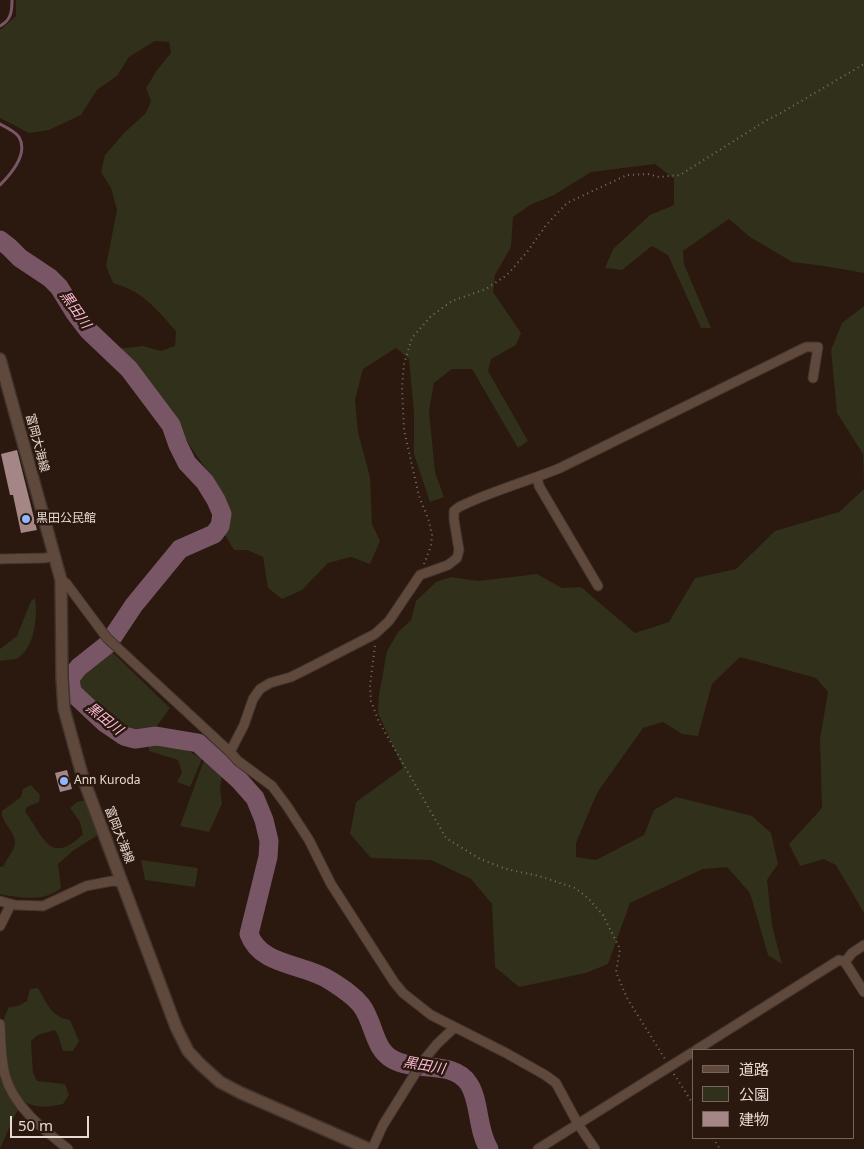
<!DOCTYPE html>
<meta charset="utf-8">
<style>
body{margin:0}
#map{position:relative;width:864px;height:1149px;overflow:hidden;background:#2b180e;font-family:"Noto Sans","Noto Sans JP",sans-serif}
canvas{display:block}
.legend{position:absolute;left:692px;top:1049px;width:162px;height:90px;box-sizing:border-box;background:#2b180e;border:1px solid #76655c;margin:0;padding:6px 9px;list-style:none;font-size:15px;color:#e6d9d2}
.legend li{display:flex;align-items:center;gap:10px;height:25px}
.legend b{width:25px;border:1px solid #76655c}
.scale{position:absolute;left:10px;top:1116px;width:79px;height:22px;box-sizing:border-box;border:2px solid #e6d9d2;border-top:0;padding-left:6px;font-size:15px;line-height:18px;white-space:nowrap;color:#e6d9d2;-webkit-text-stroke:4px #2b180e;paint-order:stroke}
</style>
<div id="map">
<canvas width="864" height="1149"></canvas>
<ul class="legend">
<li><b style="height:6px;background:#5f493d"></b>道路</li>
<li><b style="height:14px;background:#30301b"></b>公園</li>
<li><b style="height:14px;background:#a38685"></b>建物</li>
</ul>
<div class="scale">50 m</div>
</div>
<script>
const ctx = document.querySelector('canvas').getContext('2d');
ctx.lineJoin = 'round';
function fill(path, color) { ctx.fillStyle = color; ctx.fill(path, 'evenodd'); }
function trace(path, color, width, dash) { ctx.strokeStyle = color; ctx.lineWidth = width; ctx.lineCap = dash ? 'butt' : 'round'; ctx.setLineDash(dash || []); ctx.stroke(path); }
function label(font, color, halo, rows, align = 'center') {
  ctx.font = font + ' "Noto Sans","Noto Sans JP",sans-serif'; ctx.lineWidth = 5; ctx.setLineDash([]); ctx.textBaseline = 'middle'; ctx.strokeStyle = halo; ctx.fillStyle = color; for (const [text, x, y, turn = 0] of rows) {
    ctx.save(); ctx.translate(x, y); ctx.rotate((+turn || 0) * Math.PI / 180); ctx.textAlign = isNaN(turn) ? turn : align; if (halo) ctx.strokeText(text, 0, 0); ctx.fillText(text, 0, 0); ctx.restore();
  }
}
const green = new Path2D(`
 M16 0H864V273L824 266 792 262 750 237 729 219 683 251 684 264 711 328H701L668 255 652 246 622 270 605 268 613 249 650 215 674 205V179L655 164 591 172 554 195 530 205 513 217 511 247 495 275 493 292 521 333 516 345 491 359 488 371 528 441 518 448 472 369H452L434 383 429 411 435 472 444 497 430 502 414 454V413L409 359 396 348 363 369 355 400 358 432 370 477 372 524 380 541 370 564 351 557 328 563 302 590 282 599 268 588 263 557 247 550H234L225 535 227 511 211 476 141 376 116 349 143 346 161 351 175 346 176 331C155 308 144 292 113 283L106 266 117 210 111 188 101 172 105 155 125 132 146 113 151 101 146 88 157 70 171 53 169 42 155 41 129 57 117 76 97 90 81 115 49 130 29 133 0 118V30L16 16Z
 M864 306V913L836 865 824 859 800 866 789 844 822 808 820 739 828 692 816 678 740 657 712 684 698 736 682 734 663 722 643 728 597 793 576 843V857L596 860 644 835 654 810 676 797 752 816 771 833 778 864 767 880 772 925 782 964 768 955 750 893 727 867 703 869 630 903 608 964 586 973 519 987 495 967 492 904 471 879 431 860 371 858 350 834 356 802 403 768 378 713 379 695 387 651 398 632 411 620 416 601 436 582 451 577 478 581 537 574 562 588 581 587 635 633 669 622 695 578 736 569 775 531 839 512 864 489 863 454 837 413 831 350 842 323Z
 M35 598C38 615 35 650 16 659 12 660 5 660 0 661V649L17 636 31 601Z
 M110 650 170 708 157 726 129 730 116 723 80 693 78 682Z
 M160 742 184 748 202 759 190 787 177 782 182 772 178 760 149 751V745Z
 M204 760 222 776 220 788 222 804 209 832 180 826Z
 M31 785 40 795 39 802 27 807 25 811C44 838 50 866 83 834L80 822 70 808 77 802 86 800 98 835 74 850 58 864 61 888C45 902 19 898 0 894V867L4 866C6 859 14 851 15 844 16 831 1 824 2 811L21 797 23 789Z
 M141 860 198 868 195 887 145 880Z
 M38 988C47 1003 51 1017 70 1020L79 1041 73 1051H63L58 1035 55 1030 38 1035 31 1041 33 1073 37 1081 65 1084 69 1095 63 1104C48 1107 37 1109 23 1101L14 1117 0 1149V1076L7 1071 8 1060 4 1018 9 1007 18 1006 27 1001 30 989Z`);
const stream = new Path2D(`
 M0 26C11 20 12 12 12 0
 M0 124C6 127 16 132 19 137 29 154 11 174 0 185`);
const river = new Path2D(`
 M0 240 9 247 20 258 50 278 59 287 75 313 88 330 129 369 171 425 178 445 187 463 205 482 216 500 222 514 220 526 214 534 180 549 134 605 108 644 79 667 70 678 72 692 105 723 124 736 135 739 156 736 198 743 239 780 255 798 264 820 269 841 268 857 249 934C261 967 304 963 331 981 342 988 353 995 361 1005 374 1021 373 1048 392 1059 415 1073 453 1059 469 1084 480 1101 477 1130 489 1149`);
const building = new Path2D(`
 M17 450 37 530 21 533 13 495H10L1 454Z
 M67 770 72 789 60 792 55 773Z`);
const path = new Path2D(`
 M424 564 431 546 432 535 429 521 419 496 404 430 402 387 404 364 412 338 431 316 452 301 486 289 507 275 527 252 547 224 567 203 627 175 648 174 659 177 680 175 767 120 781 113 864 64
 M375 646 370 685 371 701 379 722 446 838 480 859 506 869 539 876 575 888 588 898 603 915 620 949 616 972 627 998 665 1059
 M674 1074 693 1104
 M713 1138 720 1149`);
const street = new Path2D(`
 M537 477 539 486 598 586
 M0 559 45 558 54 556
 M61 580 66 583 107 638 230 752 238 761 272 786 287 806 309 840 331 884 394 982 403 993 431 1015 506 1053 545 1075 556 1083 578 1124 595 1149
 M230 752 244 725 253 699 260 689 270 683 291 677 309 668 375 634 389 621 420 575 448 565 457 558 459 550 454 520V511L459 507C491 491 526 482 560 468L806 347H818L813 378
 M0 901 15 905 43 906 86 886 112 881 122 882
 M0 926 11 904
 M845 962 852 953 864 945
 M0 1024C1 1041 1 1059 5 1075 13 1106 44 1130 68 1149
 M696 1050 839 960 845 962 864 992
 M372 1149 383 1125 423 1061 437 1044 455 1027
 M538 1149 693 1052`);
const secondary = new Path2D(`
 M0 359 61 580 62 678 64 709 83 778 176 1027 188 1051 200 1064 220 1082 241 1093 369 1149`);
const markers = [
 [26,519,5,"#8eb8fd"],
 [64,781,5,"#8eb8fd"]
];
const streetNames = [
 ["富岡大海線",37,443,75],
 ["富岡大海線",119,835,69]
];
const poiNames = [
 ["黒田公民館",36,519],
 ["Ann Kuroda",74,781]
];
const waterNames = [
 ["黒田川",75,310,55],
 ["黒田川",104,719,39],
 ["黒田川",424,1066,10]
];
fill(green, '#30301b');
trace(stream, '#795666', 3);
trace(river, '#795666', 19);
fill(building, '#a38685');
trace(street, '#41332e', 11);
trace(secondary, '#41332e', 14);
trace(path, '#806f67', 2, [1, 4]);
trace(street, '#5f493d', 9);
trace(secondary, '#5f493d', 11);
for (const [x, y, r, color] of markers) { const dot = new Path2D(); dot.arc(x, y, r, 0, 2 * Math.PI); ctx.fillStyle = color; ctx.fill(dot); trace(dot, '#2b180e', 2); }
label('12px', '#e6d9d2', '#2b180e', streetNames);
label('12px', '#e6d9d2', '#2b180e', poiNames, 'left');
label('italic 14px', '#fdbcda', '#2b180e', waterNames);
</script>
